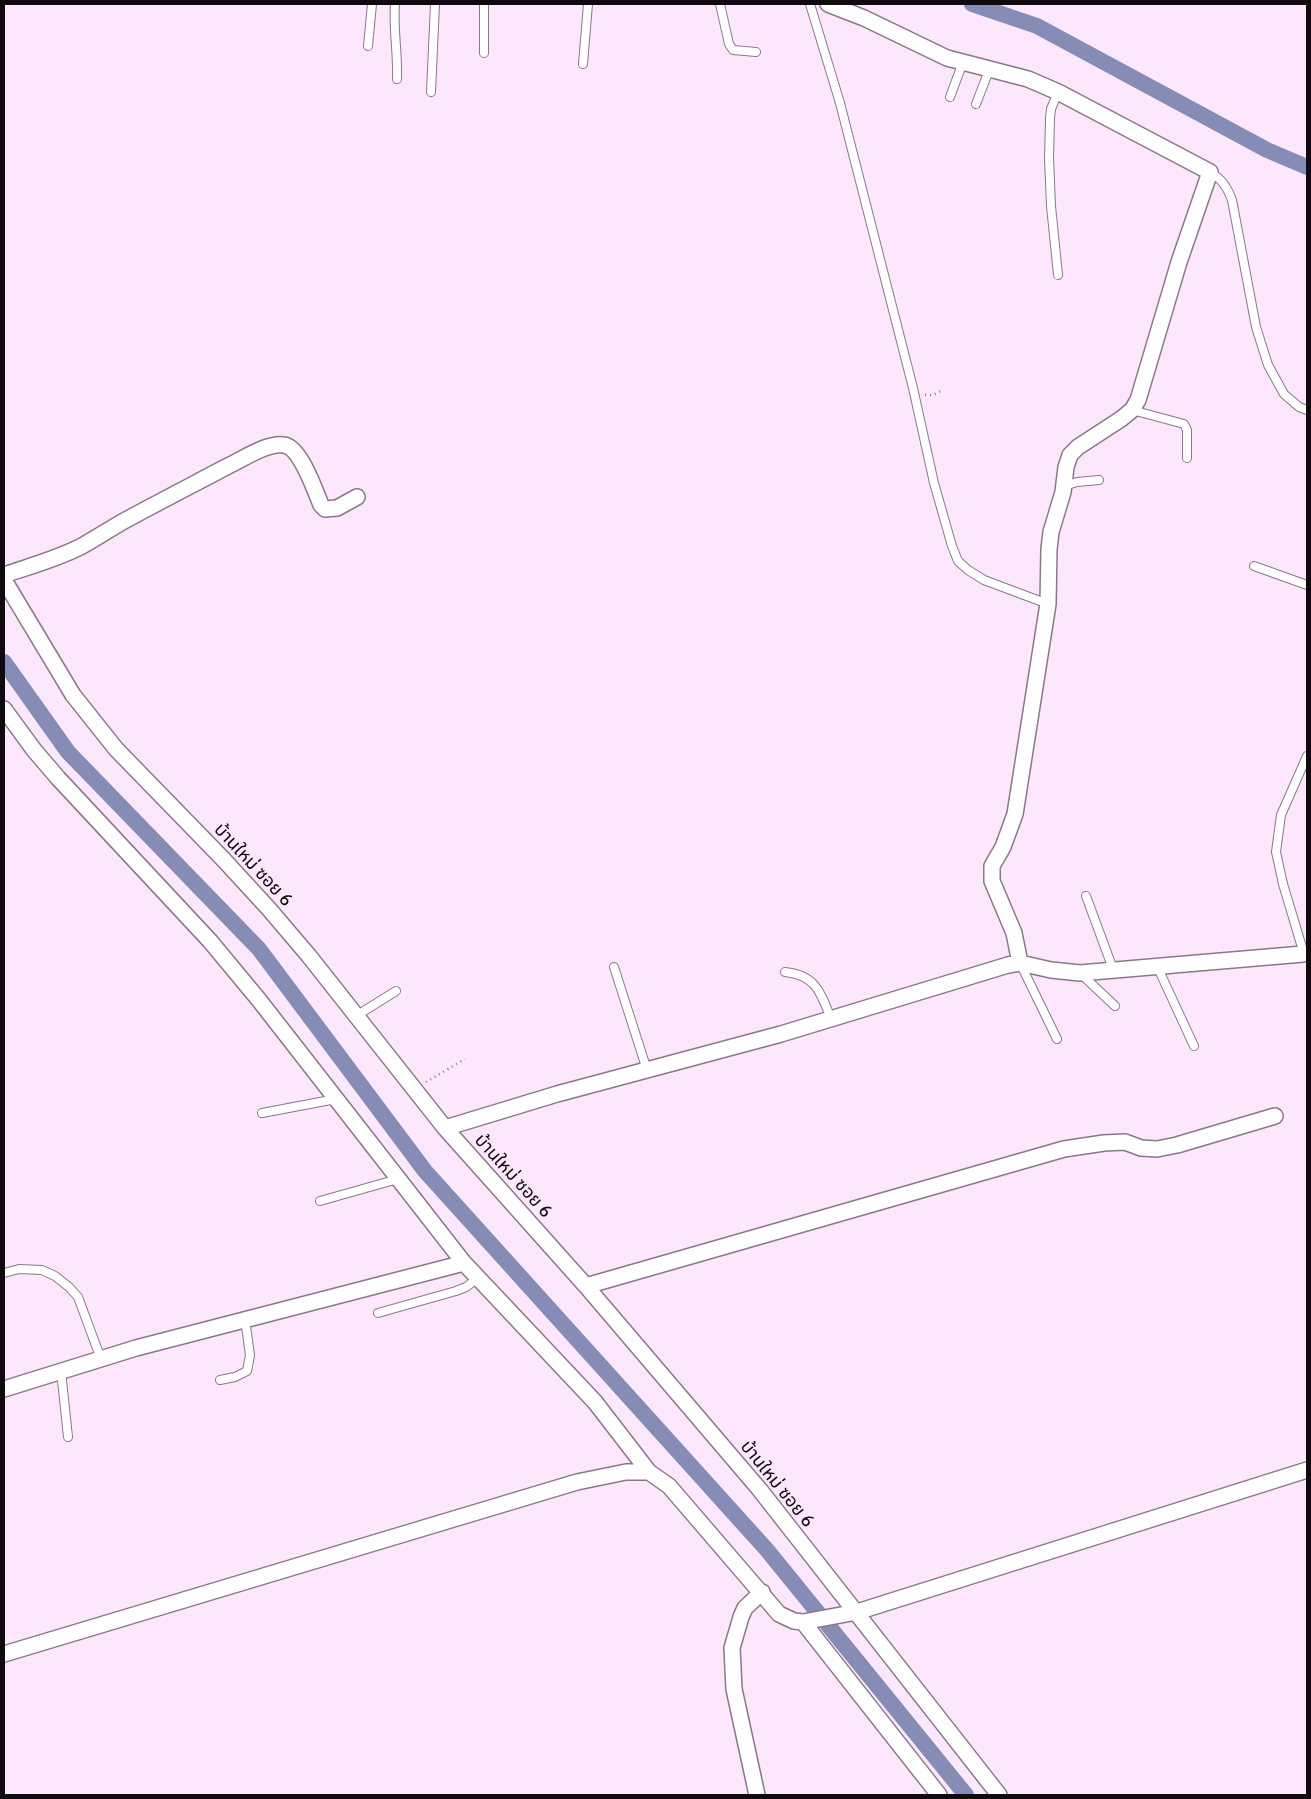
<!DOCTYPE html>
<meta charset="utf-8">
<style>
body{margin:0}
#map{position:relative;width:1311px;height:1799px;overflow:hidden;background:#fce7fc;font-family:Cabin,sans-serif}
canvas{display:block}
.frame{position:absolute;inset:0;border:5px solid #100a10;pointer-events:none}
</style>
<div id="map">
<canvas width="1311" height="1799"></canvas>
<div class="frame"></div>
</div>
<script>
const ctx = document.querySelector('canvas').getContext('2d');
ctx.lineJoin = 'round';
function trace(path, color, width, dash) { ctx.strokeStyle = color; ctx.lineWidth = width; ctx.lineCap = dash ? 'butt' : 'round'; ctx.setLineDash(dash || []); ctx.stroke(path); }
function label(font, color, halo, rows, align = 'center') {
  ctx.font = font + ' Cabin,"Noto Sans Thai",sans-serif'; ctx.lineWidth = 4.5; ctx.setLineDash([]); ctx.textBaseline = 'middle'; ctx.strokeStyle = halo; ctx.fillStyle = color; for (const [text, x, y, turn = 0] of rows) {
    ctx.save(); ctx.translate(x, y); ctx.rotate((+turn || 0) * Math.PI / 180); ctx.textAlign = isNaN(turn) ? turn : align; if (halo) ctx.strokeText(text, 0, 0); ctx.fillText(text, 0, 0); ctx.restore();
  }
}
const canal = new Path2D(`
 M972 4 1037 26 1267 150 1307 167
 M4 662 68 752 259 949 425 1171 767 1550 966 1795`);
const path = new Path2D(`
 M925 395H933L943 390
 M426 1082 465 1059`);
const service = new Path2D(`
 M395 4C393 29 398 53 397 79
 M720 4 729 44 733 50 756 52
 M810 4 840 103 913 388 934 483 952 546 958 561 968 570 984 580 1048 604
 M368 46 372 4
 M484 53V4
 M583 64 588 4
 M431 92 435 4
 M950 97 963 62
 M976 104 990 68
 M1210 172C1222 179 1227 187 1232 200L1256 327 1268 365 1284 394 1299 407 1307 410
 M1058 275 1051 206 1049 158 1050 118 1051 109 1058 92
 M1132 410 1184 424 1187 430V458
 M1064 486 1077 482 1099 480
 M1254 566 1307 585
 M1086 896 1113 969
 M1304 954 1283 884 1276 852 1281 815 1307 756
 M1020 963 1057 1039
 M1157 966 1194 1046
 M614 967 647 1070
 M785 972C816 975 821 993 831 1019
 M1080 973 1115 1006
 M356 1016 396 991
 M262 1113 336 1099
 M320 1201 398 1179
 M4 1273 19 1269 42 1270 55 1276 69 1287 78 1297 101 1359
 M378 1313 456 1291 466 1287 478 1278
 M61 1371 68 1437
 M220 1380 235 1377 247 1371 250 1355 245 1319`);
const minor = new Path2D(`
 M828 4 864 18 947 58 1028 79 1058 92 1210 172 1179 262 1138 400 1132 410 1121 419 1078 447 1070 455 1066 467 1063 492 1051 532 1049 549 1048 604 1015 814 1003 847 992 866V881L1014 933 1020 963
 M4 575C30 566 57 559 82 546 96 538 110 529 124 521 159 502 194 484 228 466 243 459 268 442 284 445 300 447 315 490 321 505L325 509 337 508 357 497
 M4 580 73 695 116 749 224 860 269 909 309 956 445 1128 586 1286 760 1490 999 1795
 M4 709 34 750 58 778 210 941 259 1000 464 1263 595 1402 649 1472
 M445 1128 557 1094 781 1034 1008 965 1020 963 1051 970 1080 973 1303 954
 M586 1286 1064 1149 1104 1143 1125 1142 1141 1148 1157 1149 1177 1145 1275 1116
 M4 1389 136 1348 464 1263
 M803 1622 939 1795
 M4 1654 577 1482 626 1472H649L669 1486 779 1614 794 1621 803 1622 857 1612 1307 1470
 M757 1795 734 1689 732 1648 741 1617 745 1608 762 1592`);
const streetNames = [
 ["บ้านใหม่ ซอย 6",253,865,47],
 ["บ้านใหม่ ซอย 6",513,1176,48],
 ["บ้านใหม่ ซอย 6",777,1484,51]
];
trace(canal, '#858db6', 16);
trace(service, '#8a788a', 10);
trace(minor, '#8a788a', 18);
trace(path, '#8e808e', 2.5, [1, 4]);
trace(service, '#fff', 8);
trace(minor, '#fff', 15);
label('18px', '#100a10', '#fce7fc', streetNames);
</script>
